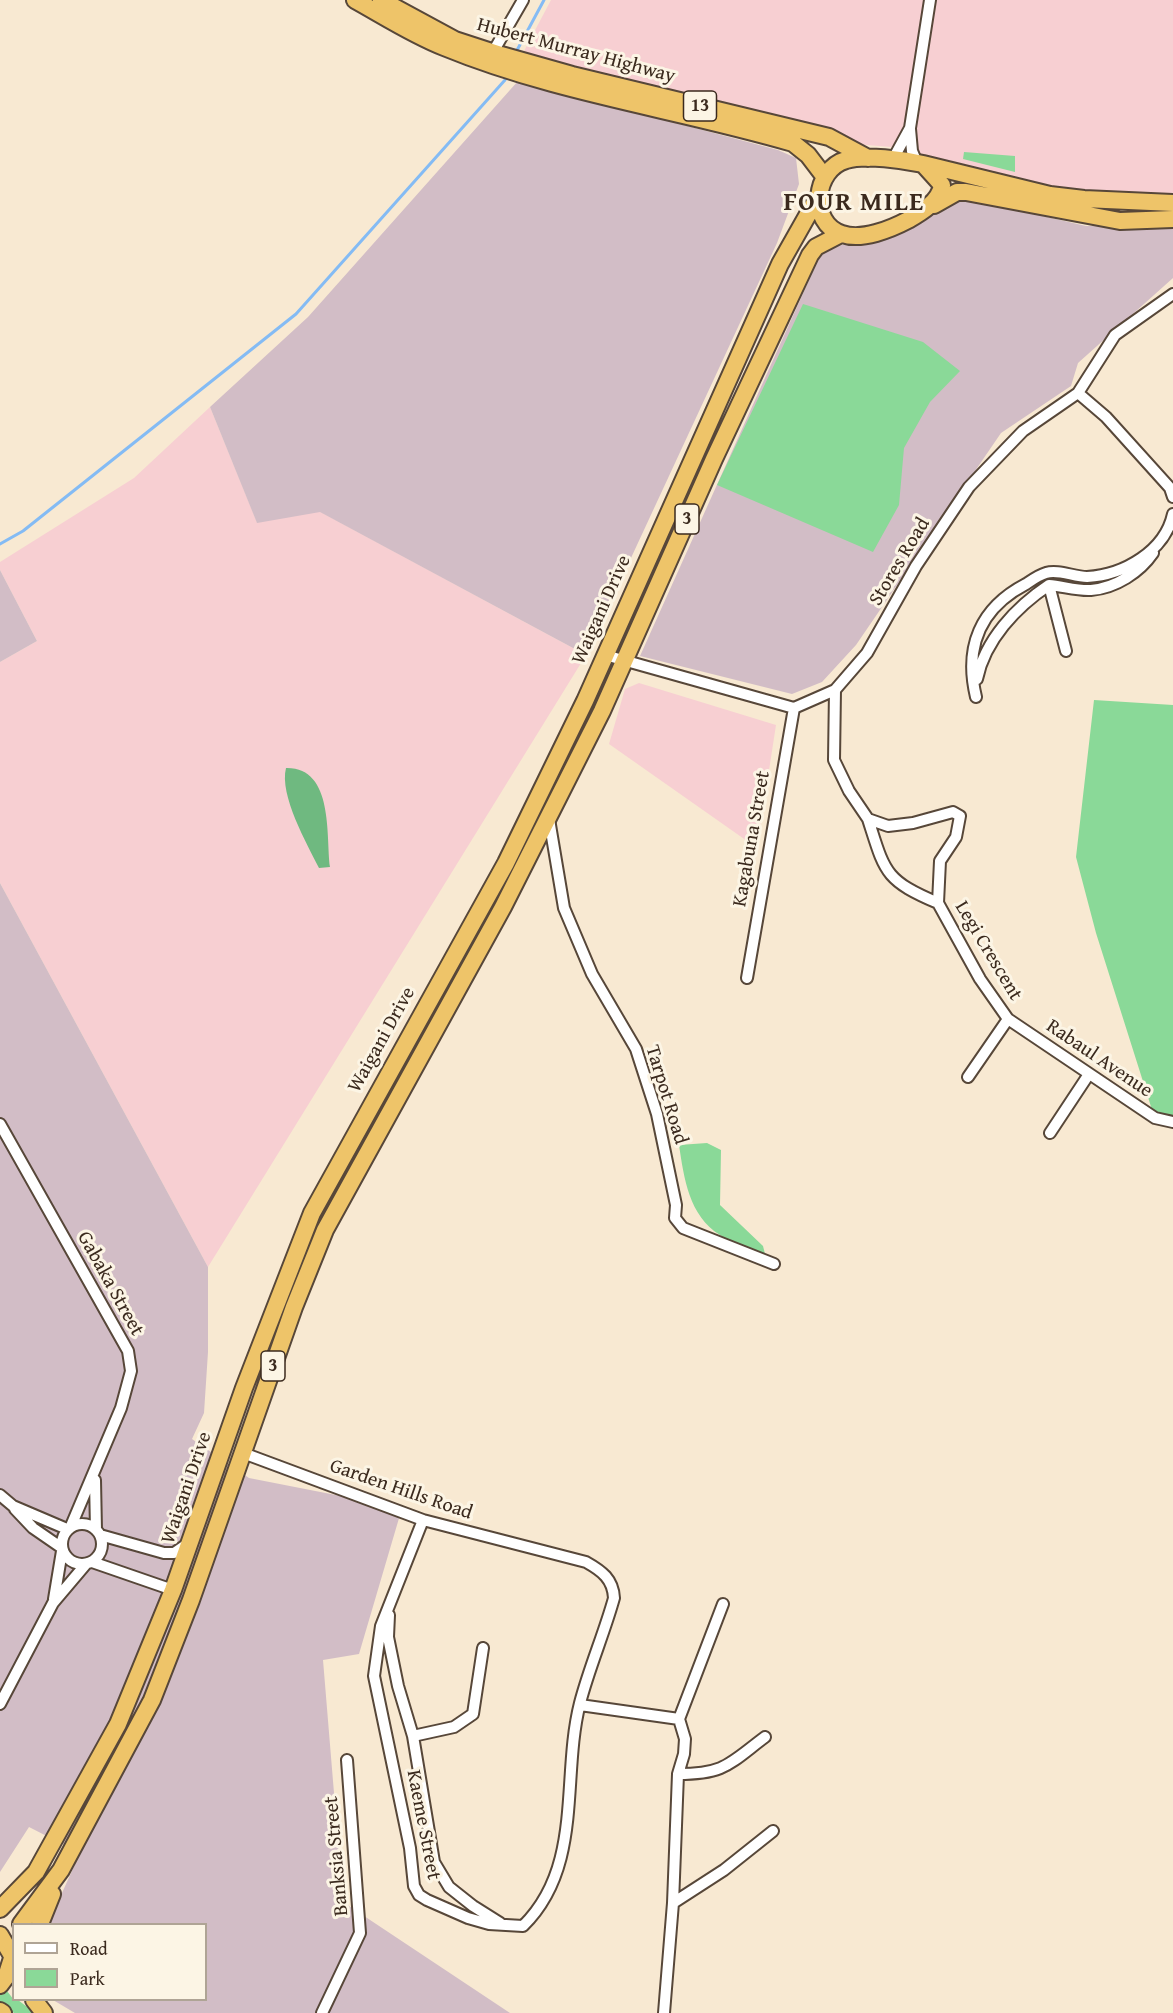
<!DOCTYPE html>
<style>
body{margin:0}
#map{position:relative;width:1173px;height:2013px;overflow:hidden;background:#f8e9d2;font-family:"Gentium Book Plus",serif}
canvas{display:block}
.legend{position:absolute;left:12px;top:1923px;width:195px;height:78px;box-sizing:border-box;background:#fcf5e5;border:2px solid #afa495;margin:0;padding:8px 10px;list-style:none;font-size:18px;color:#3b2a1e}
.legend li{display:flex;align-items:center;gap:12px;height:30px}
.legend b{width:30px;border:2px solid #afa495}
</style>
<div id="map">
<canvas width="1173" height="2013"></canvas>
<ul class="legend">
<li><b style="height:8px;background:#fff"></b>Road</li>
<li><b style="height:16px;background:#8ad998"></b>Park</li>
</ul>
</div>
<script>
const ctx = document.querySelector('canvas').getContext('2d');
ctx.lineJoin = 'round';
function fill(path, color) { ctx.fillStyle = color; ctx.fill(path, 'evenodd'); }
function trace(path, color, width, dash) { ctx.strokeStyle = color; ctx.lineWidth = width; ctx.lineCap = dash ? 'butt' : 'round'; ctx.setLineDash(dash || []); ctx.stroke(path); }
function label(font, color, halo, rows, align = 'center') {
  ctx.font = font + ' "Gentium Book Plus",serif'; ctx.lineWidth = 6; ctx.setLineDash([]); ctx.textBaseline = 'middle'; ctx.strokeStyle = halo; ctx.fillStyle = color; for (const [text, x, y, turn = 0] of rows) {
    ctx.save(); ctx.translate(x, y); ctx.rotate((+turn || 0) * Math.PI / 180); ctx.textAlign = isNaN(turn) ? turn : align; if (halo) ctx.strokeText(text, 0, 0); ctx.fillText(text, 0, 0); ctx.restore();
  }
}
const built = new Path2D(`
 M551 0H1173V203L1058 191 891 147 855 144 731 106 523 53Z
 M210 407 257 522 319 511 586 655 208 1267 0 883V662L37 641 0 570V562L134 478Z
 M639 683 776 725 757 848 609 744 625 689Z`);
const industrial = new Path2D(`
 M518 81 778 150 796 158 799 184 777 243 586 655 320 512 257 523 210 407 308 317Z
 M957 196 1086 226H1173V278L1078 363 1071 386 1001 433 856 645 822 682 792 694 640 656 818 260 829 247 873 240Z
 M0 570 37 641 0 662Z
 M0 883 208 1267V1352L204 1413 192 1439 249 1478 402 1508 359 1654 323 1660 343 1902 510 2013H75L53 2000H206V1924H48L80 1853 29 1827 0 1872Z`);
const green = new Path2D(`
 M964 152 1015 156V172L963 159Z
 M803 304 923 342 960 371 930 402 904 448 899 505 873 552 717 485Z
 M1094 700 1173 705V1117L1153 1113 1096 933 1076 857Z
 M707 1143 721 1150 720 1205 763 1246 765 1254 761 1256C749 1247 733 1244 720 1235 689 1216 684 1178 679 1145Z
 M0 1991H7L14 2000H18L35 2013H14L0 2003Z`);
const forest = new Path2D(`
 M286 768C334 767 326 836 330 867L319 868C307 844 279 795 286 768Z`);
const stream = new Path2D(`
 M515 54 544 0
 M0 544 23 531 296 314 505 80 507 74`);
const minor = new Path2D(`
 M493 52 523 0
 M910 129 912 151 917 163
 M892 161 910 128 930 0
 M1078 393 1106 417 1170 488 1173 497
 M1049 585 1066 651
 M605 655 794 708 835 690 867 653 916 566 969 487 1023 431 1078 393 1115 335 1173 294
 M977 679C985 640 1016 607 1049 585 1062 586 1078 591 1091 590 1116 588 1140 572 1153 553
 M835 690 834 760 849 791 868 819 888 826 913 823 953 812 960 816 956 837 940 861 938 903 980 979 1008 1019 1155 1118 1173 1122
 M976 697C964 647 980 608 1026 584 1032 580 1039 575 1046 573 1058 569 1074 577 1087 577 1124 575 1165 551 1173 514
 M549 819 564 908 592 974 636 1049 657 1114 676 1205 675 1218 683 1228 774 1264
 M868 819C885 872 884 880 938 903
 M747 978 794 708
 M968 1077 1008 1019
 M0 1124 128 1351 131 1371 121 1408 71 1526
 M1050 1133 1089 1074
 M243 1453 423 1520 586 1562C602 1571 613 1579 614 1598 604 1634 589 1668 580 1703 561 1777 584 1866 523 1926L489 1924 468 1918 427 1900 419 1895 414 1886 410 1848 374 1676 381 1626 423 1520
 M95 1480 96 1530
 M0 1495 13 1506 67 1529
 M15 1509 33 1528 62 1548
 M62 1544a20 20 0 1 1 40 0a20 20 0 1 1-40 0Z
 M100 1535 164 1553H174L190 1542
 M92 1562 173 1590
 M54 1599 62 1551
 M389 1615 388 1637 398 1686 413 1736 434 1862 449 1887 473 1906 500 1923
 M0 1704 53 1603 86 1564
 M580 1705 679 1719
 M413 1736 454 1727 473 1714 483 1648
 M678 1774C725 1774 729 1764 765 1737
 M673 1903 724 1870 773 1831
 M322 2013 360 1933 347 1760
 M664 2013 673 1903 678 1774 684 1754 685 1739 679 1719 723 1604`);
const highway = new Path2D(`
 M355 0C384 16 413 35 444 47 556 93 677 109 793 143L808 155 824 176
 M381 0 455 40 501 55 572 75 829 137 868 158
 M923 164 942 185C940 201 922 212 908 220 891 229 862 241 842 234 808 223 814 169 846 160 865 154 904 160 923 164L1050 195 1084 199 1173 203
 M934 205 957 192H966L1120 221 1173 219
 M0 1909 36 1872 118 1724 173 1590 244 1388 312 1213 506 863 585 701 780 264 819 195
 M21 1924 61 1870 152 1700 191 1600 294 1307 325 1230 503 907 602 711 714 459 810 255 816 247 841 234
 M40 1924 52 1894
 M0 1935 14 1959
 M0 1985 6 1977 14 1952
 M34 2000 44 2013
 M0 2011 3 2013`);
const shields = [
 [700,106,33],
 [687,519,24],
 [273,1366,24]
];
const shieldNames = [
 ["13",700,106],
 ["3",687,519],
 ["3",273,1366]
];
const streetNames = [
 ["Hubert Murray Highway",576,51,15],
 ["Stores Road",900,562,-59],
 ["Waigani Drive",602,610,-66],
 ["Kagabuna Street",752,839,-80],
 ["Legi Crescent",988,951,59],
 ["Waigani Drive",382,1040,-61],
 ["Rabaul Avenue",1099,1059,34],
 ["Tarpot Road",666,1095,73],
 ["Gabaka Street",110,1284,61],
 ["Waigani Drive",187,1488,-71],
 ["Garden Hills Road",401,1490,19],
 ["Kaeme Street",423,1825,79],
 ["Banksia Street",337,1856,-95]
];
const districtNames = [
 ["FOUR MILE",854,203]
];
fill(built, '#f7cfd2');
fill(industrial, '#d2bdc6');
fill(green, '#8ad998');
fill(forest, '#6fb980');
trace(stream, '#84bbf4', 3);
trace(minor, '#574739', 14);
trace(highway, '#574739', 20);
trace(minor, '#fff', 10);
trace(highway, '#eec469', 16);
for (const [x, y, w] of shields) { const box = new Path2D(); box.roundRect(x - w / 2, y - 15, w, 30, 4.5); ctx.fillStyle = '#fcf5e5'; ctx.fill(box); trace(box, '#3b2a1e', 1.5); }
label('bold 18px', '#3b2a1e', null, shieldNames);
label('20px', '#3b2a1e', '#fcf5e5', streetNames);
ctx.letterSpacing = '1.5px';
label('bold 26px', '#3b2a1e', '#fcf5e5', districtNames);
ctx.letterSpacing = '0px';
</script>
